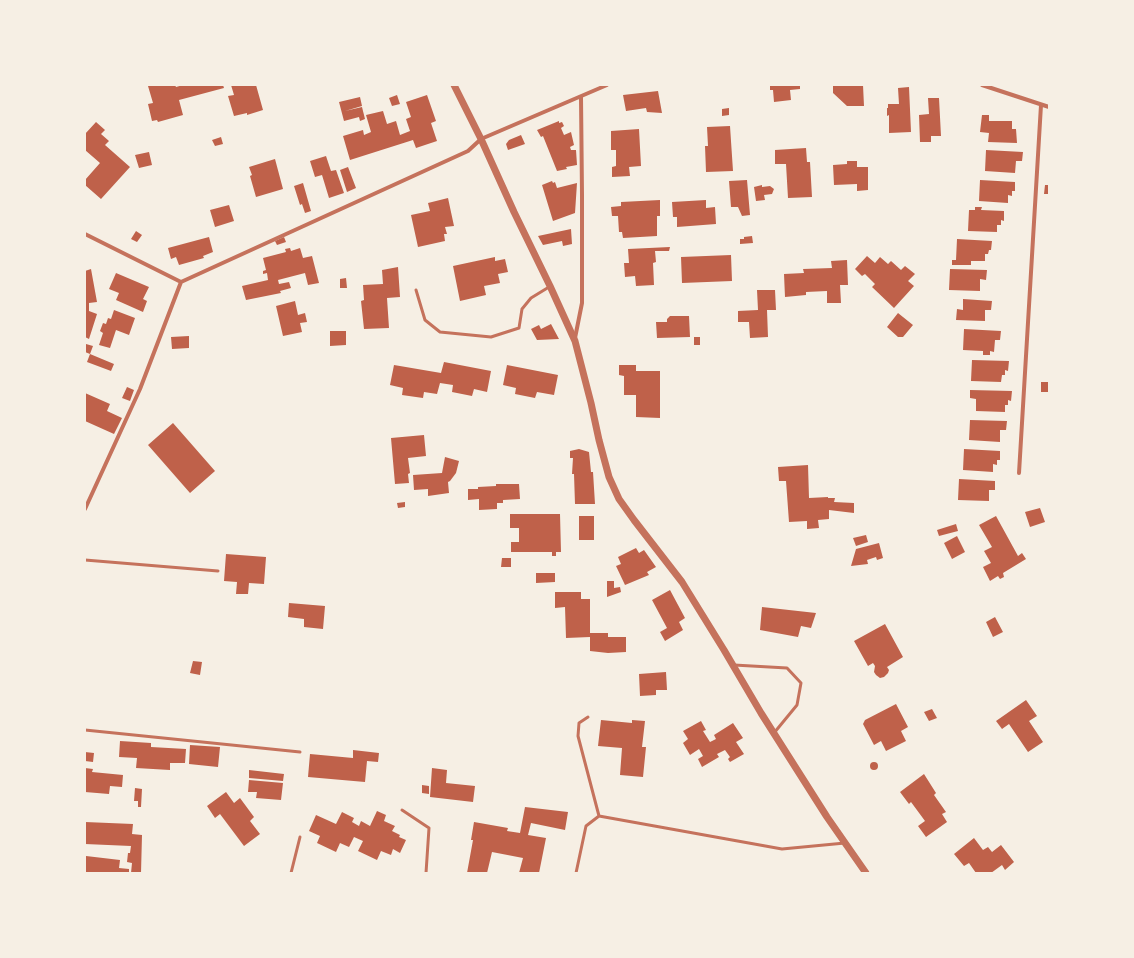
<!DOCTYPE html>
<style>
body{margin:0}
#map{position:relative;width:1134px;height:958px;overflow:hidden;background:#f6efe4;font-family:"Fira Sans",sans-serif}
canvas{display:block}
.frame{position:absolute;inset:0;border:86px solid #f6efe4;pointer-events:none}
</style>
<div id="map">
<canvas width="1134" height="958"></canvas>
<div class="frame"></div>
</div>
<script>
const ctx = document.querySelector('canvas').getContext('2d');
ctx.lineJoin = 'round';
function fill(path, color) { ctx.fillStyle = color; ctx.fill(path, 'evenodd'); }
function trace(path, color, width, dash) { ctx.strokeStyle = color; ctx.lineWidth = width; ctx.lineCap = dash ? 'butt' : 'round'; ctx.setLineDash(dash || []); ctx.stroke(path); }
const building = new Path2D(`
 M154 85H175L176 87 183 85H223L224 88 179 100 183 115 158 122 157 120 152 121 148 104 153 103 148 86Z
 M231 85H256L263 110 247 115V113L234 116 228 96 234 95Z
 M770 85H800V89L790 90 791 100 774 102 773 90H770Z
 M833 85H863L864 106H847L833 93Z
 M909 87 911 132 889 133V115L887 116V108H888V104H899L898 88Z
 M658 91 662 113 647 112 646 108 626 111 623 95Z
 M397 95 400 104 392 106 389 98Z
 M427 95 436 121 431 123 437 141 416 148 413 140 350 160 343 136 363 130 364 135 371 132 366 115 383 111 387 124 396 121 400 135 410 131 406 119 411 117 406 102Z
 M360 97 362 106 345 111 362 107 365 119 360 121 359 117 344 121 339 102Z
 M928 98H939L941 136H931V142H920L919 115 929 114Z
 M729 108V115L722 116V109Z
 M982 115H989V121H1012V129H1016L1017 143 988 142 989 133 980 132Z
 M559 121V123L562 122 564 126 561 128 564 135 571 132 574 145 570 147 571 150H576L577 165 566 167 567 169 557 171 543 136 541 137 537 130Z
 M96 122 105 130 101 134 109 141 105 145 130 167 101 199 85 185V180L100 163 85 150V134Z
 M730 126 733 171 706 172 705 146H708L707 127Z
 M639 129 641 166 629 167 630 176 612 177V167L616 166V150H611V131Z
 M521 135 525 144 508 150 506 144 509 140Z
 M221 137 223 144 215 146 212 140Z
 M806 148 807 162H810L812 197 788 198 786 164H775V150Z
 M986 150 1023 152 1022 161H1016L1015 173 985 171Z
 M149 152 152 165 139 168 135 155Z
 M326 156 331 171 336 170 344 193 329 198 322 175 315 177 310 161Z
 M275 159 283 189 256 197 250 176 252 175 249 167Z
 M847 161H857V167H868V190L857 191V184L834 185 833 165 847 164Z
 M348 167 356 188 347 192 340 170Z
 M747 180 750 215 742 216 738 207H731L729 181Z
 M980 180 1015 182V191H1012V196L1008 195V203L979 201Z
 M552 181 553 183 555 182 557 188 577 183 575 213 553 221 542 185Z
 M303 183 311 211 305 213 302 204 300 205 294 186Z
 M762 185V187L770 186 774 189 772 194 764 195 765 200 756 201 754 187Z
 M1045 185H1049V194H1044Z
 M448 198 454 226 445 227 447 234H444L445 241 418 247 411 215 430 211 428 203Z
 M660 200V216H657V236L623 238 622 232H619L618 216H612L611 207 621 206V202Z
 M706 200V208L715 207 716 224 677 227V217H673L672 202Z
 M229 205 234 221 215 227 210 210Z
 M975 207H982L981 210 1004 211V221L1001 220V225H997V232L968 231 969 210H975Z
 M571 229 572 244 563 246 562 241 543 245 538 236Z
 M136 231 142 235 137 242 131 239Z
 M752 236 753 243 740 244V239H744V237Z
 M209 237 213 252 203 256 204 258 179 265 176 257 171 259 168 248Z
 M284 237 286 242 277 245 275 241Z
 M957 239 992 241 991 250H989L988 254H985V261H971V265H952V260H956Z
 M670 247 669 251H655L656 262 653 263 654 285 636 286 635 276 625 277 624 263H629L628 249Z
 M290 248 291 251 300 248 303 258 312 256 319 283 308 285 305 273 278 280 279 284 289 282 291 288 280 291 281 293 246 300 242 286 268 280 267 273 263 274V271L266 270 263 258 286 252 285 249Z
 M731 255 732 281 682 283 681 257Z
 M867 256 875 263 880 257 888 264 891 261 901 270 905 266 915 274 908 281 914 286 894 308 872 287 875 284 865 274 862 276 855 269Z
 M495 257V261L505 259 508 272 498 274 500 283 484 286 486 295 460 301 453 266Z
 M847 260 848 285H840L841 303H827V291L806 292V295L785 297 784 274 804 273 803 269 832 268 831 261Z
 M398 267 400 297 387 298 389 328 364 329 361 301 364 300 363 285 383 284 382 270Z
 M91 269 97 302 89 303V311L97 314 89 339 85 337V271Z
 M950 269 987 270 986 280 980 279V291L949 290Z
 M116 273 149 287 143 299 147 301 143 312 116 300 119 293 109 289Z
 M346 278 347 288H340V279Z
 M757 290H775L776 310H767L768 337 750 338 749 322H738V311L758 310Z
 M963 299 992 301 991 310H985V321L956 320 957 309 963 310Z
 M295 301 298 315 305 313 307 322 300 323 302 332 283 336 276 306Z
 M114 310 135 318 129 335 116 330 110 348 99 345 103 333 100 331 103 323 106 324 108 318 111 319Z
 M898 313 913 325 903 337H898L887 327Z
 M670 316H689L690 337 657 338 656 322H667V319Z
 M551 324 559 339 537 340 531 329 539 325 541 329Z
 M964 329 1001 331 1000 340H995L994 352 990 351V355H983V351L963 350Z
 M330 331H346V345L330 346Z
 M189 336V348L172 349 171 337Z
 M694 337H700V345H694Z
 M86 344 93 346 90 354 85 352Z
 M90 354 114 364 111 371 87 362Z
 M972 360 1009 361 1008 371 1005 370V375H1002L1001 382 971 381Z
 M444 362 491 371 487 392 474 389 472 396 452 392 453 385 440 383 437 394 424 392 423 398 402 395 403 388 390 385 394 365 441 373Z
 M507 365 558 375 554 395 537 392 535 398 515 394 516 388 503 385Z
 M619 365H636V371H660V418L636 417V395H624V376L619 375Z
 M1041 382H1049V392H1041Z
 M127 387 134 390 130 401 122 398Z
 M970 390 1012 391 1011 401 1008 400V405H1005V412L976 411V399L970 398Z
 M85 393 110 404 107 411 122 418 114 434 85 421Z
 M970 420 1007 421 1006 430H1000V442L969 440Z
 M173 423 215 471 190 493 148 445Z
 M424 435 426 456 408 458 410 473 408 474 409 483 395 484 391 438Z
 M579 449 589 452 591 472H593L595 504H575L574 474H572L573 458H570V451Z
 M964 449 1000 451V460H997V465L993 464V472L963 470Z
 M445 457 459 461 456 473 450 481 448 482 449 493 428 496V489L414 490 413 475 442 473Z
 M808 465 809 498 828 497V498H835L834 502 854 503V513L829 510V519L818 520 819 528 807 529V521L789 522 786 481H779L778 467Z
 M959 479 995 481V490H989V501L958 500Z
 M496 484H519L520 499 503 500V503H497V509L479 510V499L468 500V489H478V487L496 486Z
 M405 502V507L398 508 397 503Z
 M1040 508 1045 522 1030 527 1025 512Z
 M510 514H560L561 552H556V556H552V552H511V542H519V528H510Z
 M579 516H594V540H579Z
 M996 516 1018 556 1022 553 1026 559 1003 573 1004 577 1000 579 998 576 990 581 983 567 991 563 984 551 992 547 979 525Z
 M956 524 958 531 939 536 937 530Z
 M866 535 868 542 856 546 853 538Z
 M957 536 965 552 952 559 944 543Z
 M879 543 883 558 877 560 876 557 867 560 868 564 851 566 856 549Z
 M636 548 639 553 644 550 656 567 647 572 649 575 625 585 616 566 621 564 618 557Z
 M226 554 266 557 264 584 249 583 248 594H236L237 582 224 581Z
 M502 558H511V567H501Z
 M536 573H555V582L536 583Z
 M607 581H614V588L620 587 621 592 607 597Z
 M670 590 685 618 679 622 683 630 665 641 660 632 667 628 652 600Z
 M555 592H581V599H590V633H608V637H626V652L608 653 590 651V637L566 638 565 607 555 608Z
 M289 603 325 606 323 629 304 627V619L288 617Z
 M762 607 816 613 811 628 801 626 798 637 760 630Z
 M995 617 1003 632 993 637 986 622Z
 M885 624 903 657 887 667 889 670 888 673 884 677 880 678 876 675 874 672 875 666 873 663 868 666 854 641Z
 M193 661 202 662 200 675 190 673Z
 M666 672 667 690H656V695L640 696 639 674Z
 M1026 700 1037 716 1029 721 1043 742 1028 752 1009 724 1002 729 996 721Z
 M896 704 908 727 901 731 906 741 886 751 881 741 874 745 863 724 865 720Z
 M932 709 937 718 929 721 924 712Z
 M601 720 632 723V720L645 721 642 747H646L643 777 620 775 622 748 598 746Z
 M701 721 706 730 703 731 710 742 716 739 714 735 733 723 743 738 736 742 744 754 730 762 728 759 730 757 725 750 717 754 719 757 702 767 698 759 703 756 699 749 690 755 683 743 688 739 683 731Z
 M120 741 151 743V747L186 749 185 763H170V770L136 768 137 758 119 757Z
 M190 745 220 747 218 767 189 764Z
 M353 750 379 753 378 762 367 761 365 782 308 777 310 754 353 758Z
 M85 752 94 753 93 762 85 761Z
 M870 766a4 4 0 1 1 8 0a4 4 0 1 1-8 0Z
 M85 768 93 769 92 772 123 775 122 787 110 786 109 794 85 792Z
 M432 768 447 770 446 783 475 786 473 802 430 797Z
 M249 770 284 774 283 781 249 778Z
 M924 774 936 793 934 795 946 812 942 814 947 822 926 837 918 826 925 821 911 802 909 804 900 792Z
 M249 780 283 783 281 800 256 798 257 792H248Z
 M422 785 429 786V794L422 793Z
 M135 788 142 789 141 807H138V801H134Z
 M226 792 234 803 240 798 254 817 250 821 260 834 244 846 220 814 215 818 207 806Z
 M525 807 568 812 565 830 531 823 528 835 546 838 539 873H519L523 858 492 852 487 873H467L473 840H471L474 822 508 828 507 831 520 833Z
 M377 811 386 815 384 821 395 826 392 831 400 835 399 837 406 840 400 853 393 849 391 855 381 851 377 860 358 851 363 841 354 837 349 847 340 843 336 852 317 843 320 836 309 831 316 815 336 824 342 812 354 818 352 822 359 826 361 821 370 826Z
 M85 822 133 824 132 834 142 835 141 873H131L132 863 127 862 128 853H130L131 846 85 844Z
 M974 838 983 850 988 847 992 852 1001 845 1014 862 1005 870 1002 865 991 873H976L969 863 964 866 954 854Z
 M86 856 120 860 119 868 129 869V873H85Z`);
const service = new Path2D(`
 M416 290 425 320 440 332 491 337 519 328 522 309 531 298 549 287
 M85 560 218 571
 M734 665 787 668 801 683 797 705 774 733
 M588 717 579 723 578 736 599 816
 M85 730 300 752
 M402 810 429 828 426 873
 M291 873 300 837
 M576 873 586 826 599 816 782 849 845 843`);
const minor = new Path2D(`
 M982 85 1049 107
 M85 234 181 282
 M575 338 582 303V195L581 97
 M1019 473 1041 105
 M85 509 140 389 181 282 468 151 481 139 607 85`);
const tertiary = new Path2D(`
 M454 85 481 139 514 212 550 286 575 341 591 403 599 440 609 477 619 499 634 520 682 582 724 650 761 713 827 817 866 873`);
fill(building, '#bf614a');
trace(service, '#c5725c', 3);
trace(minor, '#c5725c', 4);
trace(tertiary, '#c5725c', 7);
</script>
